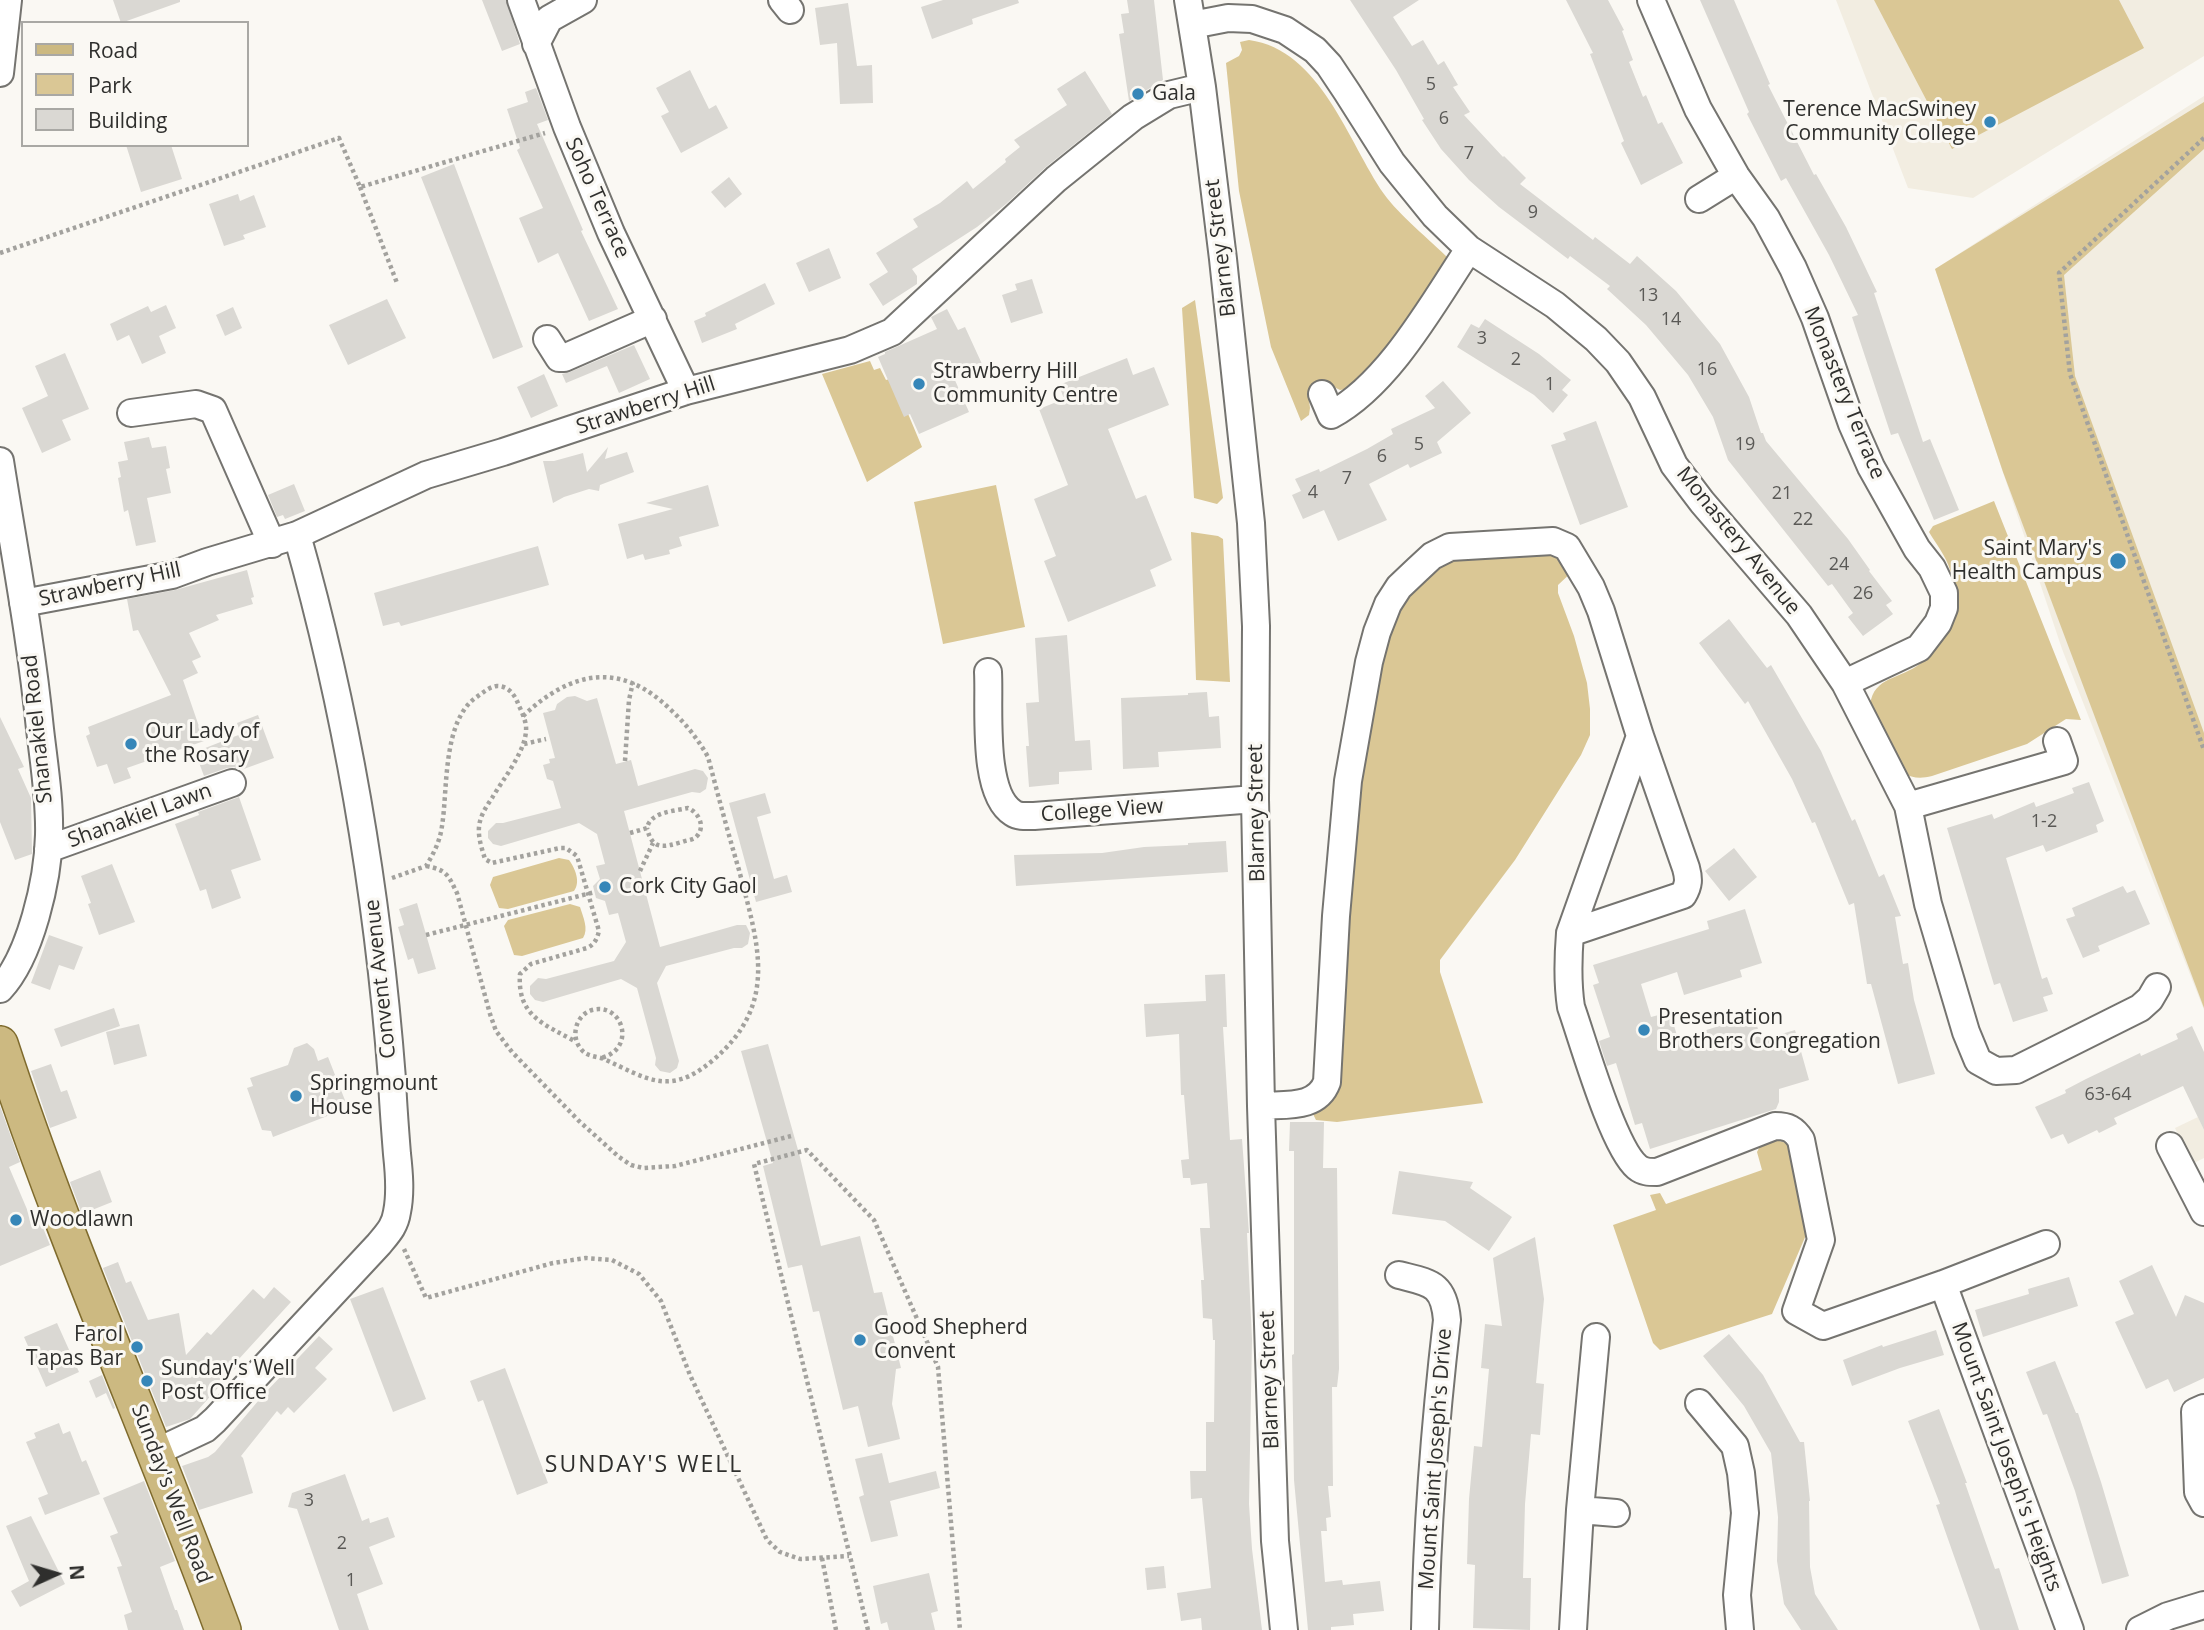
<!DOCTYPE html>
<style>
body{margin:0}
#map{position:relative;width:2204px;height:1630px;overflow:hidden;background:#faf8f3;font-family:"Open Sans",sans-serif}
canvas{display:block}
.legend{position:absolute;left:21px;top:21px;width:228px;height:126px;box-sizing:border-box;background:#faf8f3;border:2px solid #a9a8a4;margin:0;padding:9px 12px;list-style:none;font-size:21px;color:#2f2f2d}
.legend li{display:flex;align-items:center;gap:14px;height:35px}
.legend b{width:35px;border:2px solid #a9a8a4}
.north{position:absolute;left:21px;top:1539px;width:70px;height:70px;-webkit-text-stroke:5px #faf8f3;paint-order:stroke;rotate:86deg;font-size:19px;font-weight:700;line-height:28px;text-align:center;color:#2f2f2d}
.north::after{content:'';display:block;margin:auto;width:24px;height:32px;background:#2f2f2d;clip-path:polygon(50% 0,100% 100%,50% 72%,0 100%)}
</style>
<div id="map">
<canvas width="2204" height="1630"></canvas>
<ul class="legend">
<li><b style="height:9px;background:#ccb981"></b>Road</li>
<li><b style="height:19px;background:#dac795"></b>Park</li>
<li><b style="height:19px;background:#dad8d3"></b>Building</li>
</ul>
<div class="north">N</div>
</div>
<script>
const ctx = document.querySelector('canvas').getContext('2d');
ctx.lineJoin = 'round';
function fill(path, color) { ctx.fillStyle = color; ctx.fill(path, 'evenodd'); }
function trace(path, color, width, dash) { ctx.strokeStyle = color; ctx.lineWidth = width; ctx.lineCap = dash ? 'butt' : 'round'; ctx.setLineDash(dash || []); ctx.stroke(path); }
function label(font, color, halo, rows, align = 'center') {
  ctx.font = font + ' "Open Sans",sans-serif'; ctx.lineWidth = 6; ctx.setLineDash([]); ctx.textBaseline = 'middle'; ctx.strokeStyle = halo; ctx.fillStyle = color; for (const [text, x, y, turn = 0] of rows) {
    ctx.save(); ctx.translate(x, y); ctx.rotate((+turn || 0) * Math.PI / 180); ctx.textAlign = isNaN(turn) ? turn : align; if (halo) ctx.strokeText(text, 0, 0); ctx.fillText(text, 0, 0); ctx.restore();
  }
}
const built = new Path2D(`
 M1836 0H2204V56L1973 198 1908 188Z
 M2204 96V1010L2062 649 1935 269Z
 M2198 1117 2204 1130V1158L2192 1164 2175 1128Z`);
const green = new Path2D(`
 M1874 0H2119L2144 48 1952 149Z
 M1249 40C1321 50 1348 142 1384 194 1399 215 1430 240 1449 259L1407 323 1352 388 1340 390 1326 383 1308 392 1310 408 1309 415 1301 421 1271 347 1239 191 1226 63 1239 56 1242 50 1240 42Z
 M2204 102V149L2064 275 2075 376 2204 733V1008L2003 472 1935 269Z
 M1195 300 1223 498 1217 504 1194 498 1182 308Z
 M870 361 874 370 880 368 886 380 893 378 922 447 867 482 822 374Z
 M996 485 1025 627 943 644 914 502Z
 M1994 501 2081 720 2066 719 2027 744 1932 776C1920 779 1913 778 1902 773L1870 710C1870 678 1896 680 1917 666 1949 645 1963 605 1950 570 1946 556 1936 544 1929 532L1933 526Z
 M1191 532 1218 536 1223 539 1230 682 1196 680Z
 M1547 551 1560 557 1574 570 1558 585V593L1574 636 1587 683 1590 709V735L1581 755 1515 860 1440 960V972L1483 1103 1337 1122 1316 1120 1311 1110 1377 661 1403 597 1448 557Z
 M559 858 569 860C575 868 581 882 574 891L508 909 499 908 490 885 493 877Z
 M570 904 580 907C583 917 589 929 583 938L522 956 514 955 504 926 508 920Z
 M1776 1140 1790 1144 1807 1218 1806 1235 1772 1314 1660 1350 1653 1343 1613 1225 1656 1210 1650 1195 1660 1193 1666 1204 1762 1170 1757 1152 1760 1146Z`);
const building = new Path2D(`
 M113 0H180V2L121 23Z
 M482 0H506L520 44 502 51Z
 M943 0H1018L1019 3 972 19 973 24 932 39 921 7Z
 M1127 0H1154L1163 80 1129 101 1119 34 1124 33 1121 14 1129 13Z
 M1350 0H1419L1393 17 1412 46 1423 40 1438 65 1444 61 1458 85 1453 87 1470 112 1464 115 1503 157 1504 156 1526 178 1520 184 1593 240 1595 237 1630 264 1637 256 1676 291 1720 344 1749 397 1761 433H1763L1766 441 1848 539 1870 570 1869 571 1892 601 1886 605 1893 614 1863 636 1848 617 1853 613 1832 584 1828 586 1728 460 1713 417 1688 375 1646 325 1607 289 1610 286 1570 256 1568 259 1499 207 1469 180 1441 149 1422 120 1424 119 1396 70Z
 M1566 0H1608L1624 30 1622 31 1633 60 1629 62 1643 97 1646 95 1658 124 1662 122 1683 163 1641 185 1621 143 1624 141 1590 54 1593 53Z
 M1700 0H1734L1770 84 1768 85 1814 175 1816 174 1846 227 1877 292 1874 293 1923 442 1930 439 1959 510 1934 520 1898 433 1891 435 1852 317 1858 315 1829 255 1786 178 1781 181 1747 114 1749 112Z
 M848 3 857 66 872 65 873 103 840 104 837 43 820 45 815 8Z
 M690 70 709 109 716 105 728 128 681 153 661 116 669 112 656 88Z
 M1085 71 1112 114 1046 167 1006 204 977 227 912 269 917 276V284L883 306 869 284 888 272 876 253 918 227 913 219 940 203 967 181 973 189 1006 162 1005 159 1020 147 1014 140 1067 105 1057 89Z
 M536 88 548 120 537 124 583 230 581 231 618 309 589 321 558 253 538 263 519 218 543 208 517 150 520 148 507 109 528 102 525 92Z
 M126 145H171L182 179 141 192Z
 M454 164 523 347 493 359 421 177Z
 M729 177 742 194 725 208 711 192Z
 M238 194 240 201 254 195 266 227 243 235 245 239 224 246 209 204Z
 M829 248 841 278 809 292 796 263Z
 M1032 279 1043 313 1011 323 1002 295 1017 290 1015 284Z
 M765 283 775 304 735 324 737 329 702 343 694 321 706 316 705 313Z
 M387 299 406 338 348 365 329 325Z
 M166 305 176 328 159 336 166 353 142 364 129 335 117 341 110 324 148 306 151 312Z
 M233 307 242 328 225 336 216 315Z
 M947 309 958 330 965 327 982 364 954 378 969 412 919 434 910 414 904 417 878 357 885 354V352L937 329 931 317Z
 M1485 319 1539 354 1571 380 1562 390 1568 395 1553 413 1534 395 1457 347 1471 324 1479 328Z
 M634 345 650 379 619 393 607 366 566 383 562 374 570 372Z
 M65 353 89 409 62 420 71 440 42 453 22 408 48 396 35 366Z
 M1127 358 1133 375 1154 367 1169 405 1108 429 1136 499 1146 495 1172 560 1150 570 1156 586 1068 622 1044 561 1056 556 1034 499 1068 485 1039 409 1064 399 1059 385Z
 M544 374 558 406 531 418 517 387Z
 M1443 381 1471 413 1437 442 1442 453 1410 468 1408 464 1369 484 1387 520 1338 541 1324 510 1303 519 1292 495 1301 491 1295 479 1319 469 1320 472 1367 449 1393 434 1391 429 1435 408 1425 396Z
 M1596 421 1628 507 1580 525 1551 445 1566 440 1563 433Z
 M149 437 152 448 166 446 170 468 166 469 171 493 147 498 156 542 136 546 128 510 124 512 118 478 121 477 118 462 128 460 124 442Z
 M608 447 605 459 627 452 634 472 600 485 599 491 589 489 564 497 553 503 543 461H554L583 453 587 472Z
 M294 484 305 511 285 519 283 515 277 517 268 495Z
 M708 485 719 526 679 537 682 546 669 550 670 554 645 560 643 554 627 559 618 524 673 509 646 503Z
 M538 546 549 585 401 626 399 622 383 626 374 593Z
 M247 570 254 597 251 598 253 604 216 615 219 620 189 633 201 657 192 661 198 673 183 680 204 741 127 768 131 778 114 784 107 764 97 767 86 736 90 734 88 727 171 695 138 630 133 631 127 599 175 590Z
 M1729 619 1767 668 1771 665 1821 751 1852 821 1855 819 1879 877 1884 874 1901 916 1895 917 1903 964 1908 963 1914 1000 1935 1074 1898 1084 1871 984H1867L1854 903 1849 905 1815 822 1812 823 1792 779 1748 701 1745 704 1699 643Z
 M1067 635 1075 741 1090 740 1092 770 1059 772V784L1029 787 1026 746H1029L1026 703 1039 702 1035 638Z
 M1207 692 1209 717 1219 716 1221 748 1158 752 1159 767 1123 769 1121 698 1188 695V693Z
 M575 696 587 701 597 698 616 764 631 760 638 786 695 769 703 771 708 778 706 789 700 793 692 792 624 811 660 947 737 925H746L750 933 748 944 742 948H734L666 966 657 983 679 1061 677 1068 670 1073 660 1071 655 1065 656 1058 637 988 621 979 543 1002 535 1000 530 994V986L538 978 546 979 614 961 626 942 618 913 609 915 605 901 596 898 593 886 600 879 596 866 605 864 597 834 579 823 501 846 493 844 488 838V831L496 823H503L561 808 553 781 547 779 543 765 550 763 549 759 555 758 543 713 555 710 557 704 567 697Z
 M258 715 274 758 241 770 234 767 227 768 204 776 195 752 241 734 237 723Z
 M0 717 24 767 18 769 31 798 32 854 15 860 0 822Z
 M2089 782 2104 821 2096 825 2098 832 2046 852 2043 845 2006 858 2042 979 2047 977 2053 994 2043 997 2048 1011 2013 1022 2000 983 1994 985 1947 828 1992 814 1994 819 2034 802 2036 807 2074 793 2072 788Z
 M765 793 771 813 757 817 774 879 787 875 792 892 756 902 729 803Z
 M239 797 261 860 231 870 241 898 212 909 206 889 200 891 175 824 199 815 198 812Z
 M1226 841 1228 872 1016 886 1014 855 1102 853 1144 847 1188 845V843Z
 M1734 848 1757 877 1729 901 1705 871Z
 M112 864 135 922 99 935 88 904 91 903 81 876Z
 M2123 886 2127 893 2135 890 2150 924 2098 946 2100 951 2083 958 2066 919 2075 916 2072 908Z
 M417 903 436 969 418 974 413 958 408 960 398 927 404 925 399 909Z
 M1745 909 1762 963 1740 970 1742 977 1684 995 1677 972 1641 984 1651 1017 1670 1012 1678 1039 1754 1015 1761 1040 1795 1030 1809 1080 1779 1089V1102L1776 1109 1650 1149 1642 1123 1635 1125 1616 1063 1607 1066 1599 1041 1610 1037 1593 985 1599 983 1593 965 1709 929 1707 921Z
 M49 935 83 947 74 970 59 965 50 990 31 983Z
 M1225 974 1227 1027H1223L1230 1140 1242 1139 1249 1233H1247L1252 1339 1249 1504 1252 1549 1262 1630H1202L1201 1618 1181 1621 1177 1593 1211 1588 1202 1498 1191 1499 1190 1471H1206V1422H1214L1215 1340H1213L1212 1319 1203 1318 1201 1280H1204L1200 1228H1210L1207 1183 1191 1185 1190 1178H1183L1181 1160 1189 1159 1184 1095H1181L1179 1034 1146 1037 1144 1004 1206 1001 1205 975Z
 M114 1008 120 1026 61 1047 54 1029Z
 M139 1024 147 1056 114 1065 106 1032Z
 M2192 1026 2204 1052V1130L2183 1086 2114 1118 2117 1124 2099 1133 2097 1130 2068 1144 2063 1134 2051 1139 2035 1107 2066 1093 2065 1090 2086 1079 2140 1053 2141 1056 2178 1039 2176 1034Z
 M307 1043 314 1049 318 1061 328 1057 348 1108 273 1137 271 1131 262 1130 247 1088 253 1086 250 1078 288 1065 294 1048Z
 M768 1044 800 1157 821 1246 860 1236 874 1293 882 1292 901 1368 896 1369 892 1404 900 1439 868 1447 858 1406 843 1410 819 1311 813 1312 802 1265 788 1268 763 1166 773 1163 741 1051Z
 M51 1064 61 1092 67 1090 77 1118 50 1128 31 1071Z
 M0 1106 20 1162 9 1167 32 1221 39 1218 50 1245 0 1266Z
 M1290 1122H1324L1323 1168H1337L1339 1369 1337 1387H1332L1333 1486H1328L1331 1517 1326 1518 1327 1531H1321L1325 1582 1342 1580 1343 1585 1380 1581 1384 1611 1353 1614 1354 1625 1331 1627V1630H1308L1294 1480 1292 1355 1294 1354V1151H1289Z
 M100 1170 112 1202 82 1214 70 1182Z
 M1399 1171 1473 1182 1470 1188 1512 1217 1489 1251 1445 1221 1392 1214Z
 M1535 1237 1544 1299 1536 1383 1544 1384 1540 1435 1531 1434 1525 1504 1523 1578H1531L1530 1630 1473 1628 1475 1565 1467 1564 1469 1499 1474 1446 1482 1447 1489 1369 1481 1368 1485 1324 1502 1326 1493 1258Z
 M118 1262 126 1283 131 1281 148 1320 179 1313 186 1355 207 1332 211 1335 253 1289 264 1299 274 1287 291 1302 238 1360 241 1362 190 1419 166 1427 103 1268Z
 M2152 1265 2176 1317 2185 1295 2204 1303V1378L2174 1392 2168 1379 2146 1389 2115 1322 2134 1314 2119 1281Z
 M2069 1277 2078 1306 1983 1337 1975 1310 2029 1294 2028 1289Z
 M383 1287 426 1399 393 1412 350 1299Z
 M57 1323 79 1372 46 1387 24 1337Z
 M1936 1330 1944 1355 1900 1368 1852 1386 1843 1360 1882 1345 1883 1347Z
 M1729 1334 1763 1375 1800 1442H1804L1810 1501H1809L1810 1567 1815 1594 1838 1630H1801L1784 1604 1777 1561 1778 1517 1771 1453 1744 1406 1703 1356Z
 M319 1336 333 1349 315 1368 327 1379 294 1413 288 1407 281 1415 277 1411 241 1456 243 1458 253 1493 199 1510 182 1466 208 1457 215 1452 264 1394Z
 M2055 1361 2076 1413H2078L2101 1482 2129 1576 2102 1584 2075 1491 2047 1414 2043 1415 2026 1372Z
 M505 1368 548 1483 517 1495 483 1400 478 1402 470 1381Z
 M102 1375 115 1408 113 1409 106 1393 96 1398 89 1381Z
 M1939 1409 1967 1483H1965L1995 1569 1999 1568 2019 1630H1980L1936 1505 1940 1504 1908 1421Z
 M59 1423 63 1434 70 1431 82 1462 86 1460 100 1494 45 1515 38 1498 48 1494 26 1442 36 1438 34 1433Z
 M882 1453 889 1483 936 1471 940 1488 890 1501 898 1536 871 1542 859 1497 864 1495 855 1459Z
 M345 1474 362 1521 369 1518 370 1523 388 1517 395 1537 369 1547 383 1584 357 1594 369 1630H339L297 1509 288 1507 292 1493Z
 M144 1481 175 1561 160 1567 175 1610H177L184 1630H128L124 1615 132 1612 117 1567 122 1566 110 1536 118 1533 103 1498Z
 M31 1516 65 1584 20 1607 11 1591 29 1581 6 1526Z
 M1164 1566 1166 1588 1147 1590 1145 1568Z
 M929 1573 938 1611 931 1613 935 1630H889L887 1622 881 1624 873 1586Z`);
const path = new Path2D(`
 M2204 138 2059 273 2070 374 2204 750
 M360 187 397 283
 M0 253 339 138 360 187 545 133
 M523 716C572 670 621 661 671 710 686 724 698 739 708 757 718 795 728 833 739 870 758 944 780 1004 712 1061 669 1097 646 1078 604 1059 596 1056 587 1057 581 1049 570 1036 576 1015 592 1010 623 1002 637 1049 601 1058
 M524 744 546 739
 M625 761 629 700 633 682
 M630 833 647 828C650 812 674 811 688 808 698 812 706 826 697 836 694 840 687 840 682 842 664 847 652 851 647 828
 M426 866C447 870 448 875 457 893L490 1014 496 1031 512 1052 579 1121 619 1157 631 1165 643 1168 675 1166 791 1136
 M640 871 653 843
 M392 878 426 866C434 853 440 841 442 826 448 789 442 719 478 696 484 692 489 687 497 686 509 686 515 695 519 706 522 712 525 719 526 726 528 749 503 779 492 798 486 807 480 816 479 827 478 838 482 849 485 859L492 863 560 848H566L577 856 599 931C597 939 595 944 587 948L531 964 520 974C517 1017 545 1024 576 1042
 M426 935 595 892
 M404 1249 426 1298 553 1263 586 1258 612 1260 639 1274 661 1301 690 1375 767 1540 780 1552 800 1559 849 1556
 M822 1558 836 1630
 M868 1630 754 1164 807 1150 874 1220 938 1367 960 1630`);
const minor = new Path2D(`
 M521 0 567 127 611 233 686 391
 M782 0 790 10
 M1188 0 1202 87 1223 259 1251 523 1256 626 1255 799 1261 1106 1275 1541 1284 1630
 M1651 0 1698 109 1736 176 1766 218 1793 268 1815 318 1852 424 1871 467 1917 549 1932 568 1944 593V608L1938 623 1919 648 1845 683
 M1192 25 1228 18 1252 19 1285 30 1315 50 1329 65 1347 92 1392 163 1435 216 1469 249 1555 305 1596 339 1618 362 1642 397 1674 465 1702 502 1799 615 1845 683 1908 806 1928 904 1966 1032 1978 1061 1996 1071 2016 1070 2140 1008 2150 999 2157 987
 M536 44 549 19 583 0
 M0 73 8 0
 M1699 199 1736 176
 M547 339 559 358H564L653 319
 M1322 394 1331 415C1389 384 1433 303 1469 249
 M131 413 196 404 213 410 272 544
 M0 461C14 550 31 639 40 729 44 764 50 800 49 835 48 879 31 956 0 989
 M23 603 172 575 207 562 297 535 426 475 503 452 686 391 850 350 892 332 1056 179 1133 117 1169 95 1202 87
 M988 672C990 706 981 793 1013 813 1019 817 1027 816 1034 816L1255 799
 M1640 736 1570 933C1568 958 1567 981 1571 1007 1583 1041 1613 1147 1637 1167 1643 1172 1649 1172 1657 1172L1775 1126C1788 1126 1794 1129 1801 1140L1821 1240 1796 1311 1823 1326 1943 1284 2046 1244
 M1908 806 2064 761 2057 741
 M48 849 232 783
 M1261 1106C1286 1104 1317 1109 1327 1082L1336 916 1348 781 1369 662 1377 632 1388 604 1399 587 1418 569 1432 556 1450 547 1553 541 1567 547 1591 587 1601 611 1640 736 1686 868C1689 879 1689 885 1683 895L1570 933
 M2170 1146 2204 1212
 M1399 1275C1430 1283 1444 1283 1447 1320 1435 1423 1427 1526 1425 1630
 M1943 1284 2070 1630
 M1699 1403 1735 1446 1741 1473 1745 1513 1737 1595 1740 1630
 M2204 1408 2195 1412 2198 1492 2204 1503
 M156 1452 205 1429 215 1420 379 1244C388 1233 395 1226 397 1212 401 1193 399 1172 397 1154 395 1129 393 1104 392 1079 378 897 347 711 297 535
 M1580 1510 1616 1513
 M1573 1630 1580 1510 1596 1337
 M2140 1630 2168 1616 2204 1605`);
const major = new Path2D(`
 M0 1044C65 1243 151 1434 223 1630`);
const markers = [
 [1138,94,7,"#3686b8"],
 [1990,122,7,"#3686b8"],
 [919,384,7,"#3686b8"],
 [2118,561,9,"#3686b8"],
 [131,744,7,"#3686b8"],
 [605,887,7,"#3686b8"],
 [1644,1030,7,"#3686b8"],
 [296,1096,7,"#3686b8"],
 [16,1220,7,"#3686b8"],
 [860,1340,7,"#3686b8"],
 [137,1347,7,"#3686b8"],
 [147,1381,7,"#3686b8"]
];
const numberNames = [
 ["5",1431,85],
 ["6",1444,119],
 ["7",1469,154],
 ["9",1533,213],
 ["13",1648,296],
 ["14",1671,320],
 ["3",1482,339],
 ["2",1516,360],
 ["16",1707,370],
 ["1",1550,385],
 ["5",1419,445],
 ["19",1745,445],
 ["6",1382,457],
 ["7",1347,479],
 ["4",1313,493],
 ["21",1782,494],
 ["22",1803,520],
 ["24",1839,565],
 ["26",1863,594],
 ["1-2",2044,822],
 ["63-64",2108,1095],
 ["3",309,1501],
 ["2",342,1544],
 ["1",351,1581]
];
const poiNames = [
 ["Gala",1152,94],
 ["Terence MacSwiney",1976,110,"right"],
 ["Community College",1976,134,"right"],
 ["Strawberry Hill",933,372],
 ["Community Centre",933,396],
 ["Saint Mary's",2102,549,"right"],
 ["Health Campus",2102,573,"right"],
 ["Our Lady of",145,732],
 ["the Rosary",145,756],
 ["Cork City Gaol",619,887],
 ["Presentation",1658,1018],
 ["Brothers Congregation",1658,1042],
 ["Springmount",310,1084],
 ["House",310,1108],
 ["Woodlawn",30,1220],
 ["Good Shepherd",874,1328],
 ["Convent",874,1352],
 ["Farol",123,1335,"right"],
 ["Tapas Bar",123,1359,"right"],
 ["Sunday's Well",161,1369],
 ["Post Office",161,1393]
];
const streetNames = [
 ["Soho Terrace",597,198,66],
 ["Blarney Street",1221,248,-97],
 ["Monastery Terrace",1844,393,68],
 ["Strawberry Hill",646,406,-18],
 ["Monastery Avenue",1738,541,51],
 ["Strawberry Hill",110,585,-12],
 ["Shanakiel Road",38,729,-96],
 ["College View",1102,811,-4],
 ["Blarney Street",1257,813,-91],
 ["Shanakiel Lawn",140,816,-20],
 ["Convent Avenue",381,979,-96],
 ["Blarney Street",1270,1380,-92],
 ["Mount Saint Joseph's Heights",2006,1457,70],
 ["Mount Saint Joseph's Drive",1436,1459,-86],
 ["Sunday's Well Road",171,1494,69]
];
const neighbourhoodNames = [
 ["SUNDAY'S WELL",644,1465]
];
fill(built, '#f2ede1');
fill(green, '#dac795');
fill(building, '#dad8d3');
trace(minor, '#757470', 30);
trace(major, '#7f6b2d', 38);
trace(path, '#a3a29e', 4.5, [3.5, 3.5]);
trace(minor, '#fff', 26);
trace(major, '#ccb981', 35);
for (const [x, y, r, color] of markers) { const dot = new Path2D(); dot.arc(x, y, r, 0, 2 * Math.PI); ctx.fillStyle = color; ctx.fill(dot); trace(dot, '#faf8f3', 2.5); }
label('18px', '#5a5956', null, numberNames);
label('21px', '#2f2f2d', '#faf8f3', poiNames, 'left');
label('21px', '#2f2f2d', '#faf8f3', streetNames);
ctx.letterSpacing = '2px';
label('23px', '#2f2f2d', '#faf8f3', neighbourhoodNames);
ctx.letterSpacing = '0px';
</script>
